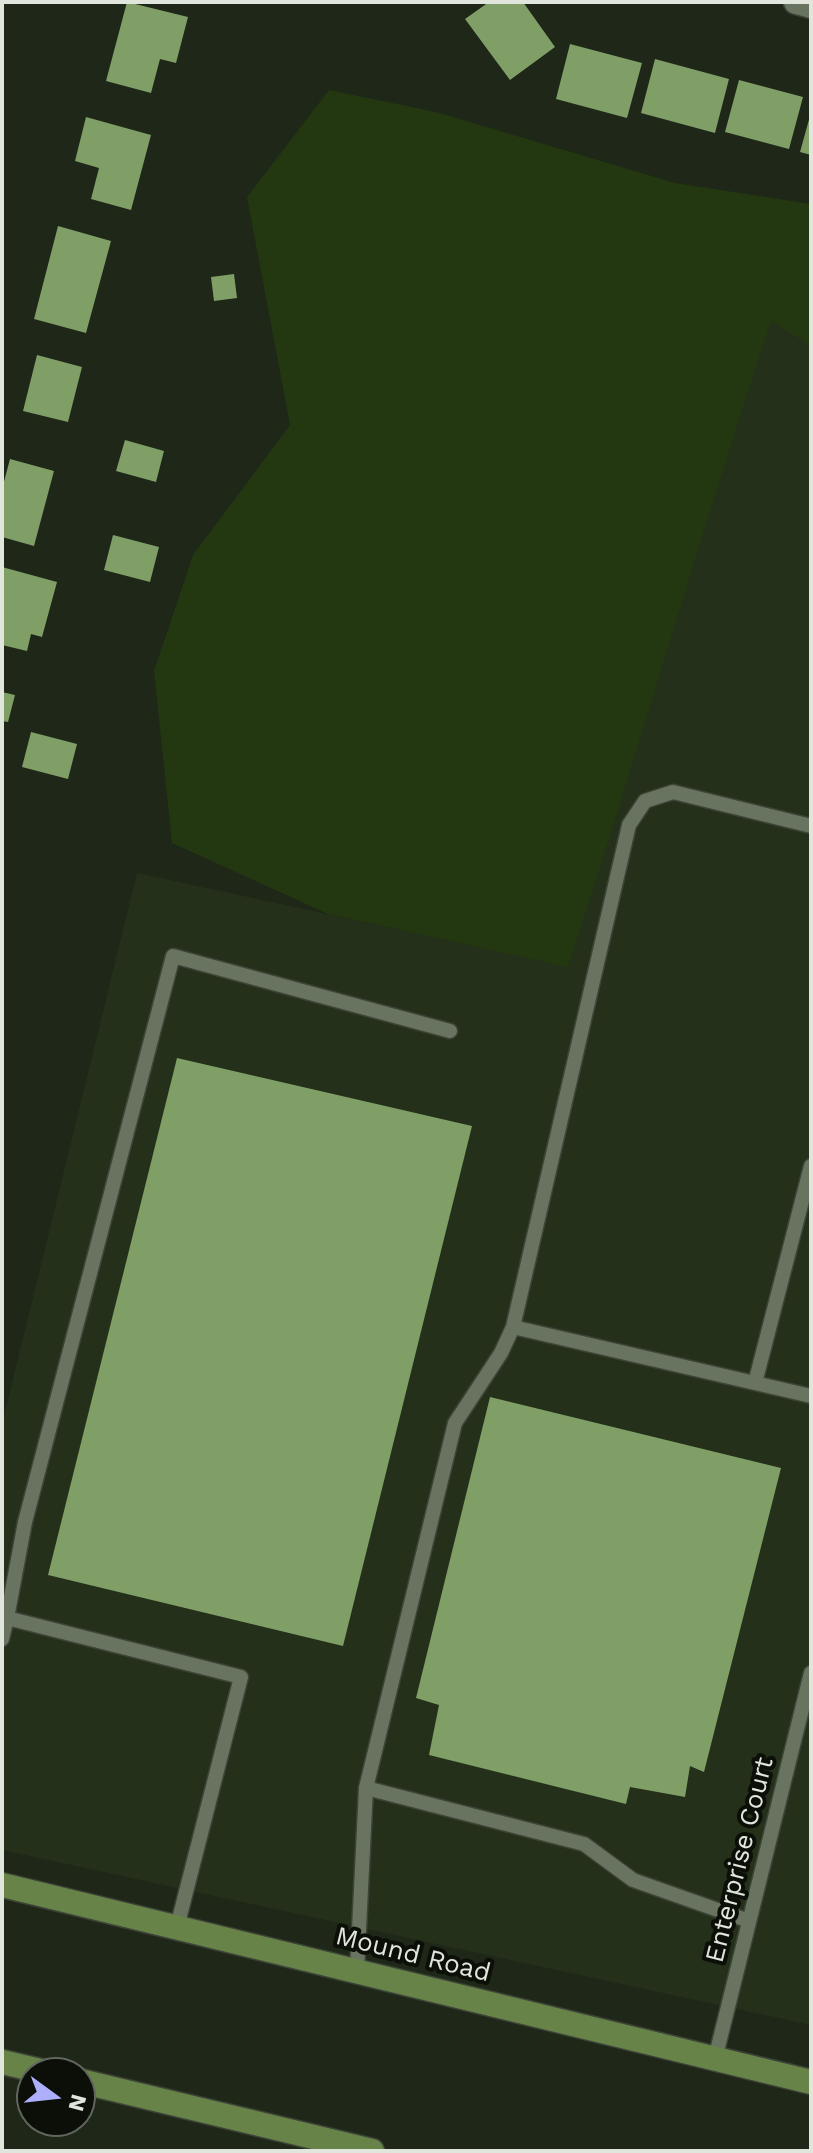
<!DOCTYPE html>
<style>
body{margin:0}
#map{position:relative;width:813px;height:2153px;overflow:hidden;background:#1e2718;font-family:"Work Sans",sans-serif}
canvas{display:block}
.frame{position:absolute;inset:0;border:4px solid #e0e6dc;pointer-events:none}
.north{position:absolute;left:16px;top:2057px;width:80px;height:80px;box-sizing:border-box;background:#0b0f08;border:2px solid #60655d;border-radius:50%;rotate:105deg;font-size:22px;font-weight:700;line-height:32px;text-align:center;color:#e0e6dc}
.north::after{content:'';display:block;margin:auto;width:28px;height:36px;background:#adaffb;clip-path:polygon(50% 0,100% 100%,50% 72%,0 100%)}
</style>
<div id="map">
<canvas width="813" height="2153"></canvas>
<div class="frame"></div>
<div class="north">N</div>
</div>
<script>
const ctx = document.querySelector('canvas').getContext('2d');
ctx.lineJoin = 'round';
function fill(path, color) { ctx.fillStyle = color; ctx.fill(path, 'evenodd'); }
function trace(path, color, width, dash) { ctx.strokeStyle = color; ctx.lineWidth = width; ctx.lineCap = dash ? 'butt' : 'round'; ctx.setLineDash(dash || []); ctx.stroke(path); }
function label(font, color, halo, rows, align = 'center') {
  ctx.font = font + ' "Work Sans",sans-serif'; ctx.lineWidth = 8; ctx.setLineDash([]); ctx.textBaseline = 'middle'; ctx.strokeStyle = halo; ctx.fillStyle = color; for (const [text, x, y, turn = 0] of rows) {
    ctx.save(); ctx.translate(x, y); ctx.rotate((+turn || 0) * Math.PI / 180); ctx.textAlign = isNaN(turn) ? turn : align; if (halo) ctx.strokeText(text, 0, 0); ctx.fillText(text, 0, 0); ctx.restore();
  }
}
const built = new Path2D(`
 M754 239 811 253V2025L2 1850V1424L137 873 568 966Z`);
const green = new Path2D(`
 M329 90 436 112 675 183 811 204V346L771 321C700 535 638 752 568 967L328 914 172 843 154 671 193 555 290 425 247 197Z`);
const building = new Path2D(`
 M127 2 188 17 176 63 160 59 151 93 106 81Z
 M489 2H523L555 47 510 80 465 19Z
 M570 44 642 63 627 118 556 99Z
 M655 59 729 79 715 133 641 113Z
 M739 80 803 97 789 149 725 132Z
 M810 116H811V155L800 152Z
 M86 117 151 135 131 210 91 199 99 168 75 161Z
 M58 226 111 241 86 333 34 319Z
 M234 274 237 298 214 301 211 277Z
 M37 355 82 367 68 422 23 411Z
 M125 440 164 451 156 482 116 471Z
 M10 459 54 471 34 546 2 537V489Z
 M113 535 159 547 150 582 104 570Z
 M2 567 57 582 42 637 31 634 27 651 2 645Z
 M2 692 15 695 8 722 2 721Z
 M31 732 77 744 68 779 22 767Z
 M177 1058 472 1126 343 1646 48 1575Z
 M490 1397 781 1468 704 1772 690 1766 685 1797 630 1787 626 1804 429 1755 439 1705 416 1698Z`);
const lane = new Path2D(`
 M513 1327 811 1396
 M755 1383 811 1166
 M7 1618 25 1522 173 956 450 1031
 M2 1639 7 1618 241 1677 177 1927
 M366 1788 584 1844 633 1880 749 1921
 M357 1970 366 1788 455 1423 501 1353 513 1327 629 825 645 801 673 792 811 826
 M715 2059 811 1673`);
const street = new Path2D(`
 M796 2 811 6`);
const secondary = new Path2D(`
 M2 1885 811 2082
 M2 2062 49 2073
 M80 2081 372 2151`);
const streetNames = [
 ["Enterprise Court",740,1860,-76],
 ["Mound Road",413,1955,14]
];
fill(built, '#24301a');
fill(green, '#233811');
fill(building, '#7f9f67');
trace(lane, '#3c4337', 17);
trace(street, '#3c4337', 27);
trace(secondary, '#3c4337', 27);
trace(lane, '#687360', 14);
trace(street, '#687360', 24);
trace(secondary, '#678348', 24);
label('26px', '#e0e6dc', '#0b0f08', streetNames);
</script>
